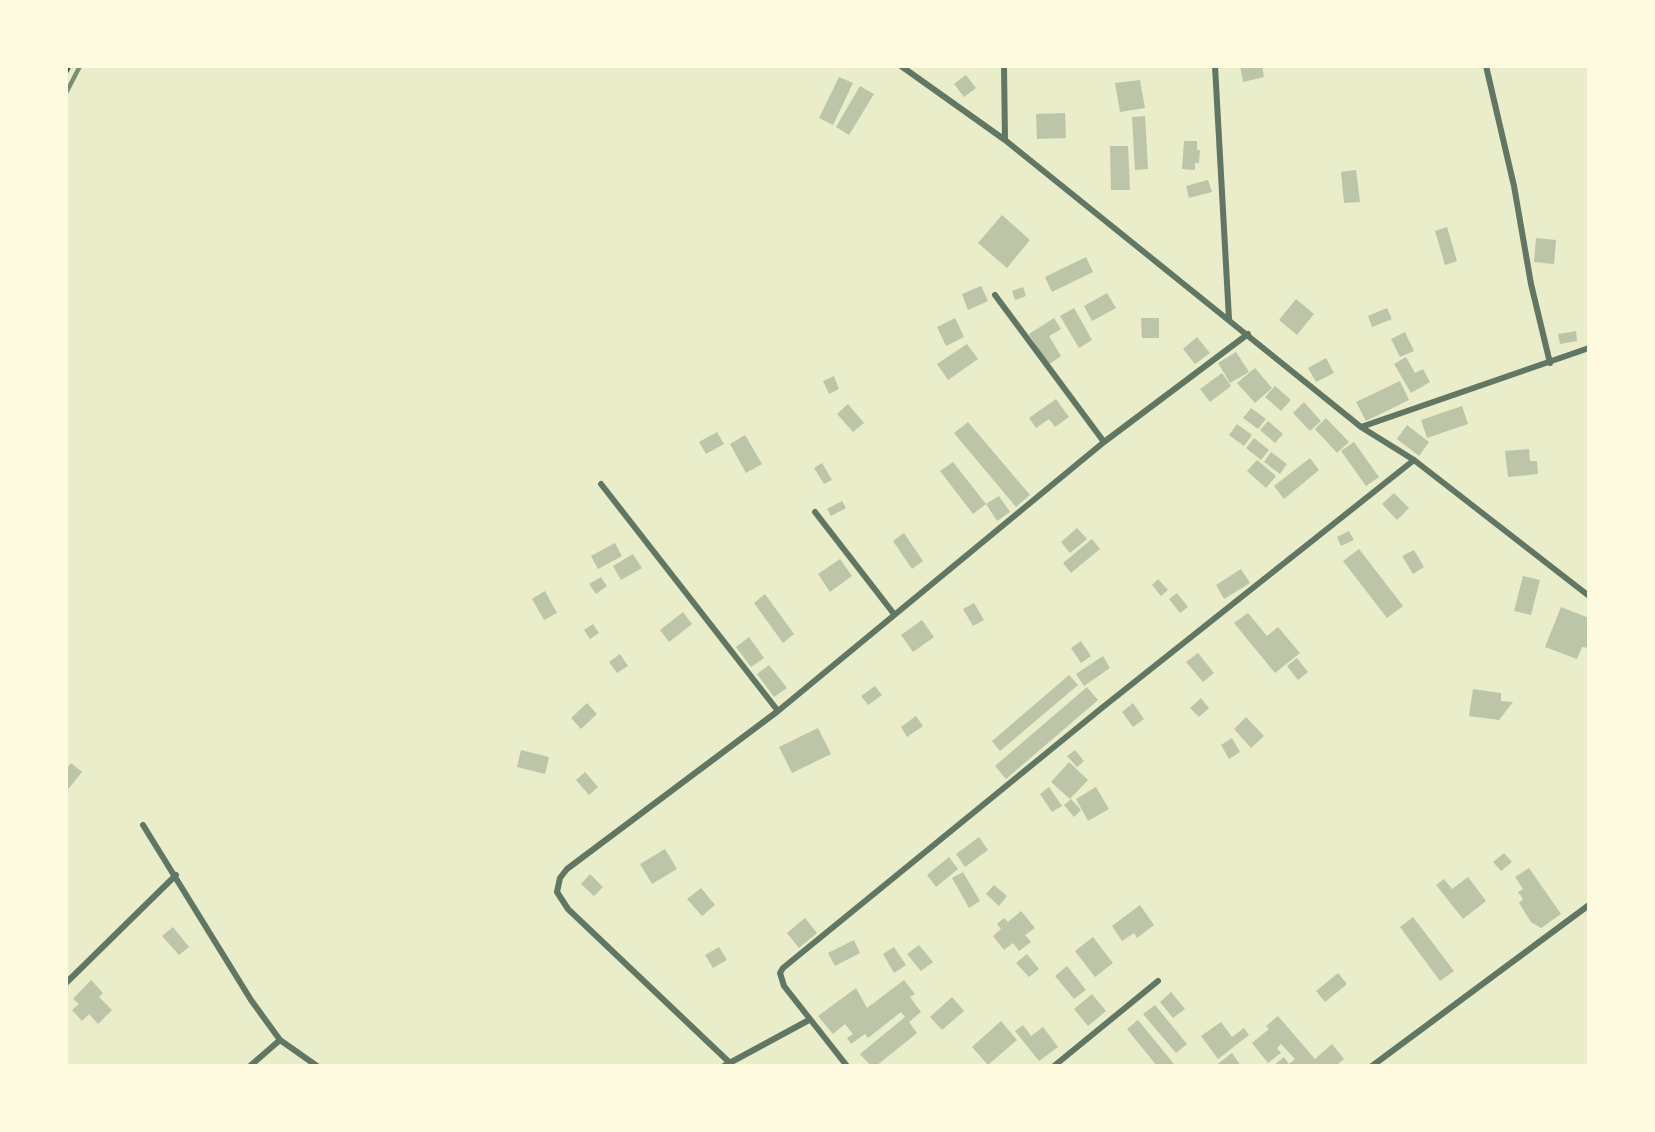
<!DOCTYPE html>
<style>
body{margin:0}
#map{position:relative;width:1655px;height:1132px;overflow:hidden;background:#e9edc9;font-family:"Roboto Condensed",sans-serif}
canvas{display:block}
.frame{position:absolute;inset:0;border:68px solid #fefae0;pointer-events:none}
</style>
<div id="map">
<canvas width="1655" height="1132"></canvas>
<div class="frame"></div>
</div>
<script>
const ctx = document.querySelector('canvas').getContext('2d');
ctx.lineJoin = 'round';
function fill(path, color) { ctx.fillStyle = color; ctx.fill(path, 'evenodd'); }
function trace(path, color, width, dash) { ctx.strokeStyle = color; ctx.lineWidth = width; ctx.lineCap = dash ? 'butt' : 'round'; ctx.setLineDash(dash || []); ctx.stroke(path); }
const building = new Path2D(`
 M1240 66H1262L1264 77 1243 82Z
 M966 75 976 88 964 97 954 84Z
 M839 77 853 83 833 125 819 118Z
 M1140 80 1145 108 1120 112 1115 83Z
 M860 86 874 94 849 135 836 127Z
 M1065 113 1066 138 1037 139 1036 114Z
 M1145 116 1148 169 1135 170 1132 117Z
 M1184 141H1197V150H1200L1199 163H1195V170L1182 169Z
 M1110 146H1128L1130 190H1111Z
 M1356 170 1360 202 1344 203 1341 172Z
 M1208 180 1212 192 1189 198 1186 186Z
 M1002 215 1030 240 1007 268 978 243Z
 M1447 227 1457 261 1445 265 1435 231Z
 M1536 238 1556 240 1554 264 1534 262Z
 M1086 257 1093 272 1052 292 1045 277Z
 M981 286 988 301 968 310 962 294Z
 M1023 287 1026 296 1015 300 1012 291Z
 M1107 293 1116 308 1092 321 1084 306Z
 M1296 299 1314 314 1297 335 1279 320Z
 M1074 308 1092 340 1079 348 1060 316Z
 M1387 308 1392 319 1372 327 1368 316Z
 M955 318 964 337 946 346 937 327Z
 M1054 318 1061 329 1049 336 1061 356 1048 365 1029 334Z
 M1141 318H1159V338H1142Z
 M1576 331 1577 341 1560 344 1558 334Z
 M1405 332 1414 351 1400 357 1391 339Z
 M1197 337 1210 353 1195 364 1183 349Z
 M967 344 978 359 948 380 937 364Z
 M1236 352 1249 372 1230 383 1218 363Z
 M1406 357 1415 373 1423 369 1430 382 1411 393 1394 364Z
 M1326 358 1334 373 1316 382 1308 368Z
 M1255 368 1272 388 1255 403 1237 383Z
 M1222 373 1231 386 1210 402 1200 389Z
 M834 376 839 389 829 394 823 381Z
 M1400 381 1409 400 1366 421 1356 402Z
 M1275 386 1291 400 1281 411 1265 397Z
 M1056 399 1069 417 1055 427 1049 419 1036 428 1029 418Z
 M1304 402 1321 421 1310 431 1293 413Z
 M848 404 864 423 853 432 837 414Z
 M1462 406 1468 424 1427 438 1421 420Z
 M1251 408 1266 419 1258 429 1243 418Z
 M1326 418 1349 442 1337 453 1315 429Z
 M1268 421 1283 434 1275 443 1260 430Z
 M968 422 1030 495 1016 507 954 433Z
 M1237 424 1252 435 1244 446 1229 435Z
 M1407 425 1429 442 1419 456 1397 439Z
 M717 432 724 444 706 454 699 442Z
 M745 435 762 464 746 473 730 444Z
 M1254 438 1269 450 1261 460 1246 448Z
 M1354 442 1379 477 1366 486 1341 451Z
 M1529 449 1530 461H1537L1538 474 1508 477 1505 451Z
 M1271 452 1287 464 1280 474 1264 462Z
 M1310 458 1319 470 1284 499 1274 486Z
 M1257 460 1276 476 1266 488 1247 471Z
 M953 462 986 504 973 514 940 471Z
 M822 463 832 480 824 484 814 468Z
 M1394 493 1409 508 1397 520 1382 504Z
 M999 496 1010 512 997 521 986 504Z
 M842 501 846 508 831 516 827 509Z
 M1077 528 1087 539 1070 553 1061 542Z
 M1349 531 1354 540 1341 546 1337 537Z
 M904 533 923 561 912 569 893 541Z
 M1092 539 1100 549 1071 573 1063 563Z
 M615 543 622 556 598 569 591 556Z
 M1359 549 1403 606 1387 618 1343 561Z
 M1414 550 1424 567 1413 574 1402 556Z
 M633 554 642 568 621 580 613 566Z
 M840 559 852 576 830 592 818 574Z
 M1241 569 1250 583 1224 599 1216 585Z
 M1523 576 1540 580 1531 615 1514 611Z
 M601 577 607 586 596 594 589 584Z
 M1158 579 1168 590 1161 596 1152 585Z
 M545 591 557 613 544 620 532 599Z
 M1177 593 1188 607 1180 613 1169 599Z
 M765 594 794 634 783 643 754 603Z
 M974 603 984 620 973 626 963 609Z
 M1561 607 1589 618V648L1582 647 1577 659 1545 647Z
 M683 612 692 624 669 642 660 630Z
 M1248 613 1267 636 1278 627 1300 653 1275 673 1234 623Z
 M922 620 934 637 913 652 901 635Z
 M593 624 599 633 590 639 584 630Z
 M749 637 764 658 751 667 736 647Z
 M1081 641 1091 656 1081 663 1071 648Z
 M1198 653 1214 673 1203 682 1186 662Z
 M620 654 628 666 617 673 609 662Z
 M1103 656 1110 668 1084 686 1076 674Z
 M1297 658 1308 672 1298 680 1287 666Z
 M769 665 787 688 774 697 757 674Z
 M1069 675 1078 685 1000 751 992 741Z
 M875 686 882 695 868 705 861 696Z
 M1087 687 1098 700 1006 779 995 766Z
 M1473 689 1501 693V701L1513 702 1499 720 1469 716Z
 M1201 698 1209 708 1199 717 1190 708Z
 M587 703 597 714 581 729 571 718Z
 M1133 703 1144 719 1133 727 1122 712Z
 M916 716 923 726 907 737 901 727Z
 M1246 717 1264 736 1251 748 1234 729Z
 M818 728 831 754 792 773 779 747Z
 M1232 738 1240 752 1229 759 1221 745Z
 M521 750 549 757 545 774 517 767Z
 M1075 750 1084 761 1077 767 1067 756Z
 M1069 762 1088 780 1070 799 1051 782Z
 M71 763 82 772 66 792V769Z
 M585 772 598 787 589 795 576 780Z
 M1049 787 1062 806 1052 812 1040 794Z
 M1096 787 1109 809 1088 821 1076 799Z
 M1071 799 1081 810 1074 817 1064 805Z
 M979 837 988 850 965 867 956 854Z
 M665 849 677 869 652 884 640 864Z
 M1504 853 1512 862 1501 871 1493 862Z
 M949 857 958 869 936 887 927 875Z
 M1529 868 1561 914 1541 928 1531 922 1519 903 1523 899 1518 892 1523 889 1515 877Z
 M963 872 980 901 969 908 952 878Z
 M590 874 603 887 594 896 581 884Z
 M1468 877 1486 901 1463 919 1436 885 1444 879 1452 889Z
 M994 885 1007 896 999 906 986 894Z
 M701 888 715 905 702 916 687 899Z
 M1140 905 1154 925 1137 938 1134 933 1122 941 1112 926Z
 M1021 911 1035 928 1025 935 1031 942 1019 951 1013 943 1004 950 993 936 1001 929 997 924 1004 918 1008 922Z
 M1413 917 1454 971 1440 981 1400 927Z
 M805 918 817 933 799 948 787 933Z
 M173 927 189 947 179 955 162 936Z
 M1093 937 1113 963 1095 977 1075 951Z
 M854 940 860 953 835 966 828 953Z
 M919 945 933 962 921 971 907 954Z
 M719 947 727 960 713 968 705 955Z
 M894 947 906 965 894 973 883 954Z
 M1027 954 1039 969 1029 977 1016 963Z
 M1067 966 1086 990 1074 999 1055 976Z
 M1338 973 1347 984 1325 1002 1316 991Z
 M91 980 103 993 99 997 112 1010 98 1024 89 1014 82 1021 72 1010 79 1004 73 999Z
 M904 980 915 994 910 997 921 1012 909 1022 917 1033 876 1066H871L860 1054 905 1017 901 1012 868 1038 865 1034 851 1044 847 1038 853 1034 845 1024 833 1034 818 1016 856 988 867 1008Z
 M1171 992 1185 1009 1173 1018 1160 1002Z
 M1092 994 1106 1011 1088 1026 1074 1009Z
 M952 997 964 1011 942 1030 930 1017Z
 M1155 1005 1187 1044 1176 1053 1143 1014Z
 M1278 1016 1315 1059 1332 1044 1344 1059 1336 1066H1273L1284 1057 1289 1064 1295 1059 1281 1044 1277 1048 1281 1053 1268 1063 1252 1043 1269 1029 1266 1026Z
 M1138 1020 1174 1064 1172 1066H1157L1127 1029Z
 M1001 1021 1017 1040 988 1065 972 1047Z
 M1221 1022 1232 1037 1244 1028 1249 1035 1218 1059 1201 1036Z
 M1023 1025 1031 1036 1043 1027 1058 1047 1039 1061 1015 1031Z
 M1232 1053 1241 1066H1215Z`);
const path = new Path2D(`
 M66 74 70 66`);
const minor = new Path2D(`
 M901 66 1005 140 1361 427 1414 460 1589 596
 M1004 66 1005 140
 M1215 66 1229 319
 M1486 66 1514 186 1531 284 1550 363
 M995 295 1104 442
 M1361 427 1589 348
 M601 484 778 711
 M815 512 894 614
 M143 825 251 1000 280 1040 317 1066
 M66 983 176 875
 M730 1063 568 909 557 892 560 878 567 869 778 711 1104 442 1248 334
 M250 1066 280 1040
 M724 1066 809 1020
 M847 1066 784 986 780 973 783 968 1103 707 1414 460
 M1054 1066 1158 981
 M1372 1066 1589 905`);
const rail = new Path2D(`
 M66 93 80 66`);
fill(building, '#bcc5a7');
trace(path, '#344e41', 3);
trace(minor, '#617663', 6);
trace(rail, '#7c8e77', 4.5);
</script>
